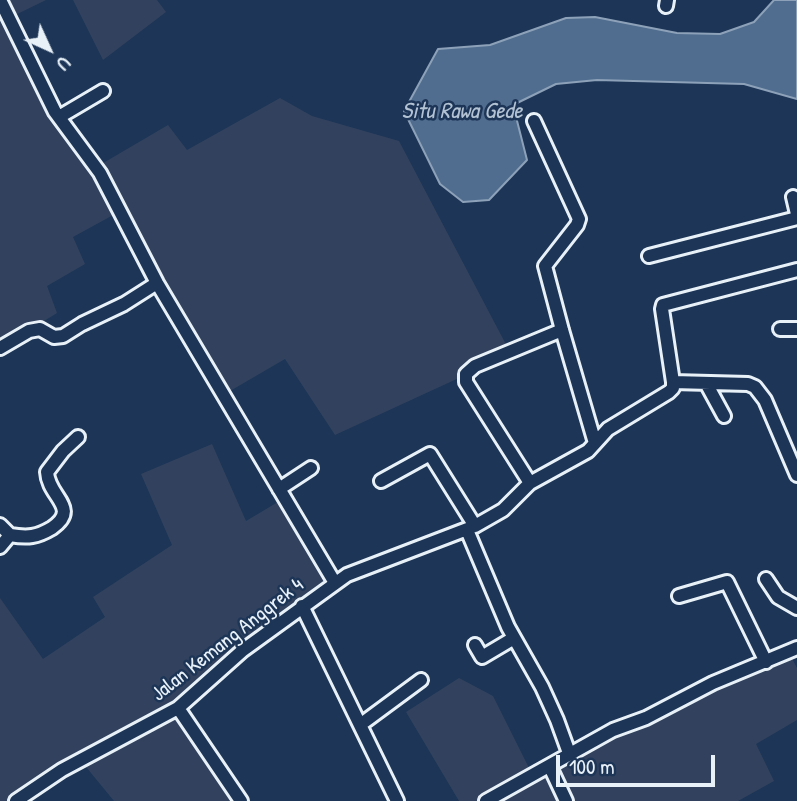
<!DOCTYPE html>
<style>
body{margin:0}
#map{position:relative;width:797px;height:801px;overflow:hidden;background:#1d3557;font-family:"Patrick Hand",sans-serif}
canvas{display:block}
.north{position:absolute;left:14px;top:14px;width:70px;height:70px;-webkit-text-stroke:5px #1d3557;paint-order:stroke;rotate:135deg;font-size:19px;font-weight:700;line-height:28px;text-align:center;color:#e8f1f8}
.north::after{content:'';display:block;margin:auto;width:24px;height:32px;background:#e8f1f8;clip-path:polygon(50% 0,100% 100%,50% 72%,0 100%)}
.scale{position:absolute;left:556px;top:755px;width:159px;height:32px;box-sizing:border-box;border:4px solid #e8f1f8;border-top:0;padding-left:9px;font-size:21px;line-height:24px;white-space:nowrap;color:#e8f1f8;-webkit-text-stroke:5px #1d3557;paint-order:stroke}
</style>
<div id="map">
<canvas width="797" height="801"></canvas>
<div class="north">U</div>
<div class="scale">100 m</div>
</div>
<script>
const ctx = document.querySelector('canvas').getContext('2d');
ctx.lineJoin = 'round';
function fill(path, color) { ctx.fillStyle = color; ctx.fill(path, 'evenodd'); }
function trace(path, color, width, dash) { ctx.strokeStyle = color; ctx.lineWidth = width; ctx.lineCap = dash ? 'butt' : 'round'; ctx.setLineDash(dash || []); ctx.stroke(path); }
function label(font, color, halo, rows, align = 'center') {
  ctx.font = font + ' "Patrick Hand",sans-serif'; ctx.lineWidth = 5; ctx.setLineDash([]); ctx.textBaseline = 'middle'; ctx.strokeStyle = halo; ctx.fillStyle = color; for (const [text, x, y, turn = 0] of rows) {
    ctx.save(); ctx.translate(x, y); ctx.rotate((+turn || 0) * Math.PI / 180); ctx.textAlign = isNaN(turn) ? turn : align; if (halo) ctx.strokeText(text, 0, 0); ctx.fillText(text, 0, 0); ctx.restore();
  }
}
const built = new Path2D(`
 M0 0H46L9 18 93 169 168 125 187 150 280 98 312 116 399 141 511 354 335 435 285 359 218 398 115 214 73 237 85 264 47 286 57 313 0 348Z
 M73 0H157L166 12 103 60Z
 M212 444 246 521 283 499 336 581 254 634 171 705 241 801H114L82 762 25 801H0V598L43 659 105 617 93 597 172 545 141 474Z
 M789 653 797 668V720L756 744 774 781 738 801H459L406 712 459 678 493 696 531 772Z`);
const water = new Path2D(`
 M774 0H797V99L744 84 597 80 556 84 513 105 527 160 489 200 463 202 440 184 404 111 438 49 490 45 566 18 595 17 677 33 720 34 754 22Z`);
const minor = new Path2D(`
 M0 0 55 112 100 173 157 283 335 583
 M666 6 667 0
 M59 117 103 91
 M534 121 579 219 577 225 545 266 562 330 595 443
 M793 197 797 214
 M649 256 797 218
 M780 329H797
 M0 348 29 331 40 329 54 337 63 336 82 324 124 304 157 283
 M673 382 748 384 755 387 765 400 797 475
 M706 383 724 416
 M381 481 430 454 475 526
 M530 483 466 382V374L475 366 562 330
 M279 489 311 468
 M0 525 10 535C28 538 37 537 52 528 81 508 48 497 47 472L63 451 78 437
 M467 530 508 627 542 687 557 720 569 753
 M0 547 10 535
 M766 579 778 597 797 608
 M679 596 727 582 766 662
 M302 606 397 801
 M475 645 482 657 514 638
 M178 708 241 801
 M360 725 421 680
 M550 767 566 801
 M16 801 62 770 178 708 242 651 347 575 475 526 503 510 530 483 588 451 608 429 669 392 673 388V382L662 309 663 305 797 270
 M486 801 613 730 646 718 713 683 797 648`);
const streetNames = [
 ["Jalan Kemang Anggrek 4",228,640,-38]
];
const waterNames = [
 ["Situ Rawa Gede",462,112]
];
fill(built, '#32425e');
fill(water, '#506d8f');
trace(water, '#8da2b9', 2);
trace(minor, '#e8f1f8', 18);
trace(minor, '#1d3557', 12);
label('21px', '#e8f1f8', '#1d3557', streetNames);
label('italic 23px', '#b3c3d3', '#1d3557', waterNames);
</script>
